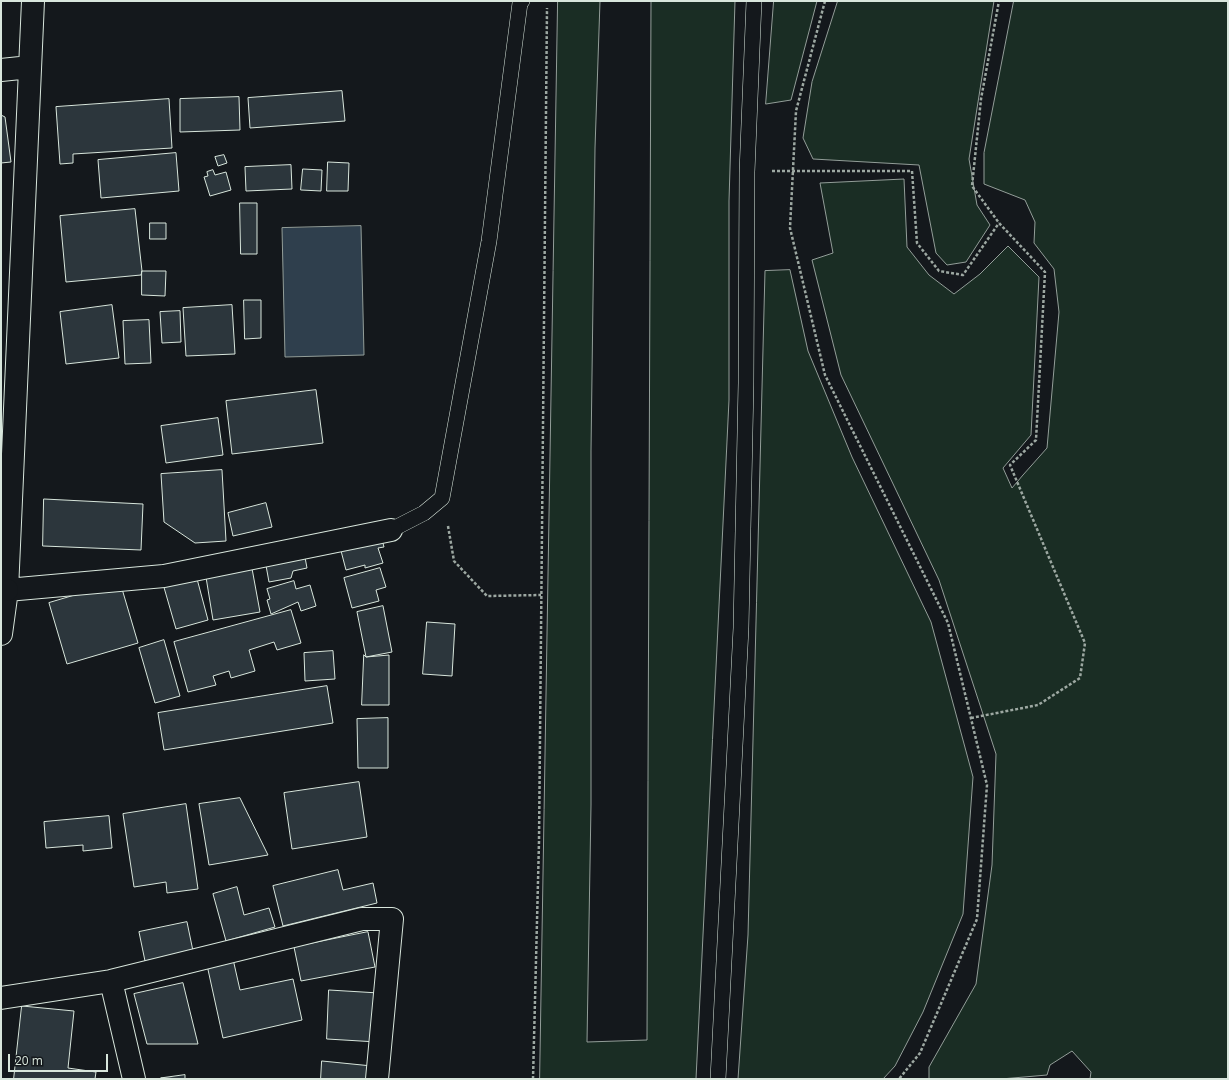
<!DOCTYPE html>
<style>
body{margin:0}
#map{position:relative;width:1229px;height:1080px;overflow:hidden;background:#14181c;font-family:"Open Sans",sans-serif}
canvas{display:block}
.frame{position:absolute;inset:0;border:2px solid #d8e6dc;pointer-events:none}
.scale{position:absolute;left:8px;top:1054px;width:100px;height:18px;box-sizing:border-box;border:2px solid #d8e6dc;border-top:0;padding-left:5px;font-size:12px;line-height:14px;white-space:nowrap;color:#d8e6dc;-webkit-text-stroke:3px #14181c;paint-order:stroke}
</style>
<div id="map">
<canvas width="1229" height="1080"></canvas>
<div class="frame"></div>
<div class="scale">20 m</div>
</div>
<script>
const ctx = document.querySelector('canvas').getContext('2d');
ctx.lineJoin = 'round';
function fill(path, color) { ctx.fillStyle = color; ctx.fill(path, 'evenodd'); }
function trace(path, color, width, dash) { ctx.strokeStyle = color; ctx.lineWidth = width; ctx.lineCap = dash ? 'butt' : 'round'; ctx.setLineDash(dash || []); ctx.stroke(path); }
const green = new Path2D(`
 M558 1H600L595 148 591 451V805L587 1042 647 1040 651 1H735L729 201V400L696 1079H540Z
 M774 1H817L791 100 766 104Z
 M838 1H994L969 159 977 205 990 225 966 262 947 265 936 253 919 165 813 159 803 138 812 82Z
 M1014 1H1228V1079H1090L1091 1072 1072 1051 1050 1065 1047 1075 1001 1079H929V1067L976 984 992 865 996 754 939 580 841 375 812 260 833 253 820 183 904 179 907 247 929 275 954 294 980 274 1008 246 1039 277 1031 435 1003 468 1012 488 1023 475 1047 448 1059 312 1054 269 1034 243 1035 222 1025 200 984 184V153Z
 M790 270 808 351 852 457 931 622 973 777 963 914 923 1012 895 1066 883 1079H738L748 935 765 271Z`);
const water = new Path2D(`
 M361 226 364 355 285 357 282 228Z`);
const building = new Path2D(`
 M342 91 345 121 250 128 248 98Z
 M239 97 240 130 180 132V99Z
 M169 99 172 148 73 154V163L60 164 56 107Z
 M1 115 5 117 11 162 1 163Z
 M176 153 179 191 101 198 98 160Z
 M224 155 227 163 218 166 215 157Z
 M328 162 349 163 348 191H327Z
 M291 165 292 189 246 191 245 167Z
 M303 169 322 170 321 191 301 190Z
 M213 170 215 175 226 172 231 190 210 196 204 177 208 176 207 172Z
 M240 203H257V254H241Z
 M135 209 142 271 141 275 66 282 60 216Z
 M150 223H166V239H150Z
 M142 271H166L165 296 142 295Z
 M244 300H261V338L245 339Z
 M112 305 119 358 66 364 60 312Z
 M232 305 235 354 186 356 183 308Z
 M180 311 181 342 162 343 160 312Z
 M149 320 151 363 125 364 123 321Z
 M316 390 323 443 232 454 226 401Z
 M218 418 223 455 166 463 161 426Z
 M222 470 226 541 195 543 164 522 161 474Z
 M44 499 143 504 141 550 43 546Z
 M266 503 272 527 233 536 228 513Z
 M381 536 384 547 378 548 383 563 365 568V565L346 570 340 547Z
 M304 552 307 568 293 571 291 578 269 582 265 560Z
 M251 563 260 612 213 620 205 571Z
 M380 568 386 587 376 590 379 601 352 608 344 578Z
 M196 575 208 620 176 629 163 584Z
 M294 581 296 589 310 585 316 606 301 611 298 602 271 614 267 600 270 599 267 589Z
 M120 582 138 643 67 664 49 603Z
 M383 606 392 652 366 657 357 612Z
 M291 610 301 643 277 650 274 642 249 650 255 671 231 678 229 671 213 676 216 685 188 692 174 642Z
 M427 622 455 624 452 676 423 674Z
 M164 640 180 696 155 703 139 648Z
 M333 651 335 679 305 681 304 653Z
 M364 655 366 657 389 655V705H362Z
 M327 686 333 723 164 750 158 713Z
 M388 718V768H358L357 719Z
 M359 782 367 837 292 849 284 793Z
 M240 798 268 855 209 865 199 804Z
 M186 804 198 889 167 893 166 882 134 887 123 814Z
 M109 816 112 848 83 851V845L46 848 44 822Z
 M338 870 343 890 373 883 377 903 283 926 273 886Z
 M237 887 244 915 269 908 275 927 226 941 213 894Z
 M187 922 193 951 145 961 139 932Z
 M368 932 375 967 301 981 294 947Z
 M233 959 240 990 293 979 302 1020 223 1038 207 965Z
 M183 983 198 1044H147L134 994Z
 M329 990 379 993 377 1042 327 1039Z
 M22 1006 74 1011 68 1068 96 1072 95 1079H14Z
 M322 1061 372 1066 370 1079H321Z
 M185 1075V1079L161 1078Z`);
const path = new Path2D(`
 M825 1 796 111 790 228 825 375 948 623 987 785 977 919 920 1053 899 1079
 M772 171H912L917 243 939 271 963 275 999 223
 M448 526 454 561 487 596 541 595
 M971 718 1038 705 1080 678 1085 643 1010 465 1036 440 1045 272 999 223 972 186 981 99 999 1
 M533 1079 539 842 547 8`);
const lane = new Path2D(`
 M391 530 424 513 442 498 489 241 520 3 522 1
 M718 1079 741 628 746 383 747 172 754 1`);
const street = new Path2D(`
 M1 70 30 67
 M7 590 164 576 391 530
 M1 634 7 590 33 1
 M111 981 134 1079
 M1 998 111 981 362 919H392L377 1079`);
const secondary = new Path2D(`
 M1 590H7`);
fill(green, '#1a2d24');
trace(green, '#939e99', 1);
fill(water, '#2f3f4d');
trace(water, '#939e99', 1);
fill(building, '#2c363c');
trace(building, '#d8e6dc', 1);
trace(lane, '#d8e6dc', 16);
trace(street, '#d8e6dc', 24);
trace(secondary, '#d8e6dc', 24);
trace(path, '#9da8a2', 2.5, [3, 2]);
trace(lane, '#14181c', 15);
trace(street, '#14181c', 22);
trace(secondary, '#14181c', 22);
</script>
